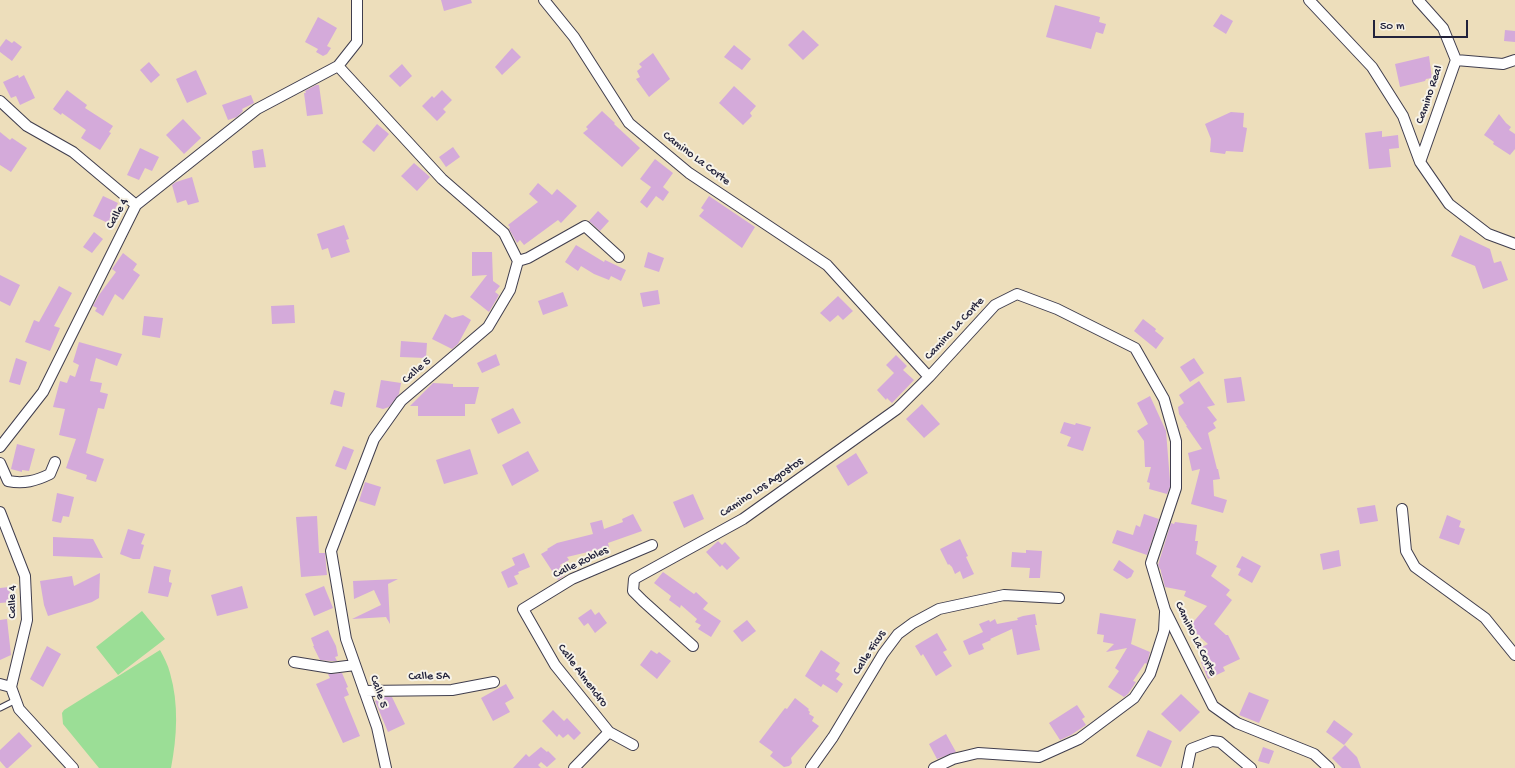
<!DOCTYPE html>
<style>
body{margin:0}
#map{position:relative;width:1515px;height:768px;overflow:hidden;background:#eddebb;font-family:"Gochi Hand",sans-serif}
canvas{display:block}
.scale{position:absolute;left:1373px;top:20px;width:95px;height:18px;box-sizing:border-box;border:2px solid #22223b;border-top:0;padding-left:5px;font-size:12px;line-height:14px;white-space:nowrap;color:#22223b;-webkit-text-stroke:3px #f7f3e8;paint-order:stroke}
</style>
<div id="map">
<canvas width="1515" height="768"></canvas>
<div class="scale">50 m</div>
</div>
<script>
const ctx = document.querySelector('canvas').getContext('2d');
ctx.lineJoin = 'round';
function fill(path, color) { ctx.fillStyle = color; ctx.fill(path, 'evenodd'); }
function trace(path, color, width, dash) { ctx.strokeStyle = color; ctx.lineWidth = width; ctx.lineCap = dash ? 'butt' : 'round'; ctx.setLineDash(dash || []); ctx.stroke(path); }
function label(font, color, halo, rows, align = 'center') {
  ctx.font = font + ' "Gochi Hand",sans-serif'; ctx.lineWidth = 4; ctx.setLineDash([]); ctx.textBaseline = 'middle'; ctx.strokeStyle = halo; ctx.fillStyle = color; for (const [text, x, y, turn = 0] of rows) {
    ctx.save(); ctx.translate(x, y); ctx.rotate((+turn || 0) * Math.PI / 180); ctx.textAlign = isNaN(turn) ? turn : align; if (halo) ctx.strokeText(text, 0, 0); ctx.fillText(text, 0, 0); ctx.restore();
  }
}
const green = new Path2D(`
 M142 611 165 639 118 675 96 647Z
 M160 650C164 657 168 665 170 673 179 704 177 737 171 768H99L63 724 62 713 64 710Z`);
const building = new Path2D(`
 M441 0H471L472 3 444 11Z
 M1055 5 1100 17 1099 22 1106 24 1103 34 1096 32 1091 49 1046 37Z
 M1221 14 1233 21 1226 34 1213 26Z
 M318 17 337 28 327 46 331 48 327 54 323 56 316 52 318 49 305 42Z
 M803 30 819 45 803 60 788 45Z
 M1505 30 1515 31V42L1504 41Z
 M6 39 12 43 14 41 22 47 12 61 0 52V47Z
 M734 45 751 59 742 70 724 57Z
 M512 48 521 57 502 75 495 67Z
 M653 53 670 79 649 97 636 79 640 77 637 71 642 67 639 64Z
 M1429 56 1432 78 1426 79 1425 81 1400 87 1395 64Z
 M149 62 160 75 151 83 140 70Z
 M402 64 412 76 400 87 389 76Z
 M196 70 207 94 187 103 176 79Z
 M18 75 19 78 24 75 35 98 20 105 16 96 11 98 3 82Z
 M316 85H319L323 114 307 116 304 93H306L305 91Z
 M734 86 756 106 750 113 752 116 743 125 719 103Z
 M67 90 87 105 85 108 113 126 109 132 111 133 100 150 81 138 86 130 62 113 61 115 53 109Z
 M442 90 452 100 443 109 446 112 437 121 422 106 432 96 434 98Z
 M251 95 254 103 242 109 243 111 237 117 228 120 222 105Z
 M602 111 615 123 614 124 640 148 622 167 583 133 588 129 586 127Z
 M1231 112 1244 113 1243 127 1247 128 1243 152 1226 151 1225 154 1210 152 1211 139 1205 124Z
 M1499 114 1506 123 1511 127 1509 130 1515 134V149L1510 155 1493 144 1494 142 1484 135Z
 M183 119 201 138 184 154 166 135Z
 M377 124 389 134 374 152 362 142Z
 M1382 131V137L1398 135 1399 148 1389 149 1391 167 1369 169 1365 133Z
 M0 132 10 140 12 138 27 148 11 172 0 165Z
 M453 147 460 157 446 167 439 157Z
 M140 148 159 157 152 171 145 168 139 180 127 175Z
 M263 149 266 167 254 168 252 151Z
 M655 159 673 173 663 187 669 192 663 201 656 196 647 208 640 202 651 187 640 179Z
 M414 163 430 177 417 191 401 176Z
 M192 177 199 202 188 205 186 200 177 203 172 185 176 182Z
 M538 183 552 195 557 189 577 206 561 223 558 220 524 245 520 240 517 243 509 229 510 227 508 225 538 202 529 194Z
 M103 196 118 203 108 223 93 216Z
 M709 196 755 227 742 248 699 216 704 210 701 208Z
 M598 211 609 221 600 231 589 221Z
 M344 225 349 239 346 240 350 252 331 258 328 248 322 250 317 234Z
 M94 232 103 239 92 253 83 247Z
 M1460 235 1490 249 1494 263 1501 261 1508 280 1483 289 1475 266 1451 256Z
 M576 245 604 262 605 260 626 270 621 281 611 276 609 280 594 274 581 266 578 271 565 262Z
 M472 252H492L493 281 500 286 495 292 499 295 489 312 470 297 487 275 472 276Z
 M648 252 664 258 659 272 644 267Z
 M123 253 137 264 133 270 140 275 123 300 115 294 103 316 95 311 97 308 93 306 99 295 116 272 112 269Z
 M0 275 20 285 10 306 0 301Z
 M59 286 72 293 54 326 60 328 50 351 25 342 34 320 39 322Z
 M658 290 660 304 643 307 640 293Z
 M563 292 568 306 543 315 538 301Z
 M838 296 853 311 843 320 838 315 830 322 820 313Z
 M294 305 295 323 272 324 271 306Z
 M445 314 452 318 463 315 471 320 458 344 452 349 432 339Z
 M144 316 163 318 160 338 142 335Z
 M1143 319 1156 329 1155 331 1164 338 1156 349 1134 331Z
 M401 341 427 343 426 358 400 357Z
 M79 342 122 354 117 366 96 358 90 381 102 383 100 392 108 394 104 409 98 408 86 453 104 459 96 482 86 479 87 475 66 468 76 439 59 435 65 409 53 407 60 381 67 383 70 375 75 377 79 365 73 362Z
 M496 354 500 365 482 373 477 363Z
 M896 355 907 366 903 370 914 380 892 403 887 398 886 400 877 390 894 373 886 365Z
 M16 358 27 362 20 385 9 382Z
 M1194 358 1204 373 1190 382 1180 367Z
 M1241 377 1245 401 1227 403 1224 379Z
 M381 380 401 383 399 394 389 407 383 409 376 407Z
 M1199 381 1215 405 1207 407 1217 420 1213 423 1216 428 1208 433 1217 469H1218L1220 479 1213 480 1214 496 1227 500 1223 513 1191 504 1200 469 1192 471 1188 453 1202 449 1186 426H1187L1179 414 1178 407 1184 403 1179 395Z
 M433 383 453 384V387H479L475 404H465V416H418V406H410Z
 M334 390 345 393 342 407 330 404Z
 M1150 396 1166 431 1170 481V487L1167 494 1149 489 1150 483 1147 482 1151 467H1145L1144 441 1137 431 1148 424 1137 403Z
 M922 404 940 424 924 438 906 419Z
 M513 408 521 423 498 434 491 419Z
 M1064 422 1075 425 1076 423 1091 427 1083 451 1067 446 1071 437 1060 433Z
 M17 444 35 449 29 471 22 470V472L11 469Z
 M343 446 354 450 346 470 335 466Z
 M470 449 478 474 444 484 436 460Z
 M528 451 539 471 512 486 502 465Z
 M856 453 868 473 848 486 836 466Z
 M365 482 381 487 375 506 359 501Z
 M57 493 74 497 69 517 63 516 61 523 52 521Z
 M693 494 704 519 684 528 673 502Z
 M1375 505 1378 521 1360 524 1357 508Z
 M633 514 642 531 608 543 609 547 567 557 569 560 560 565 565 575 558 580 541 554 548 550 547 549 557 543 593 534 590 523 602 520 604 529 623 522 622 519Z
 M1144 514 1159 519 1147 555 1112 543 1117 530 1133 535 1136 525 1140 527Z
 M1447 515 1461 521 1459 527 1465 529 1459 545 1439 538Z
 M317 516 319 553H325L327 575 301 577 296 517Z
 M1175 522 1197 525 1195 541H1198L1196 554 1217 566 1211 576 1230 590 1226 595 1232 600 1214 624 1226 635H1228L1240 659 1223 667 1225 671 1208 679 1201 662 1205 660 1200 648 1208 644 1189 627 1207 606 1184 596 1186 591 1165 587 1161 572V570L1160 569 1158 565 1171 523 1174 524Z
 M128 529 145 534 141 544 144 545 140 559H133L120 554Z
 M53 537 93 539 103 558 53 556Z
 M960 539 968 556 966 557 974 574 963 579 960 571 955 574 952 567 949 564 948 565 940 549Z
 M718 541 722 545 725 542 740 558 727 570 722 565 720 567 706 552Z
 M1026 550 1042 551 1040 578H1029L1030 568 1011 567 1012 552 1026 553Z
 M1339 550 1341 566 1323 570 1320 554Z
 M524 553 530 567 518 572 519 574 514 576 518 584 508 588 501 572 515 565 512 558Z
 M1242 556 1261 566 1252 583 1238 575 1241 569 1236 567Z
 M1119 560 1134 571 1131 577 1127 579 1113 570Z
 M154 566 171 570 169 578V582L172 583 168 597 148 593Z
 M663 572 694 594 696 592 708 603 703 609 721 621 711 637 698 629 701 625 695 622 697 619 681 605 680 608 669 600 671 596 654 583Z
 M100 573 99 598 92 602 48 616 44 605 40 581 72 576 74 586Z
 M398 579 388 584 390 624 386 617 352 619 381 605 374 590 354 599 353 581Z
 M242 586 248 608 217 616 211 595Z
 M324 586 333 608 314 616 305 594Z
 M9 587 11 602 0 603V588Z
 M591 609 595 615 599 612 607 623 595 633 588 623 584 626 578 618Z
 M1100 613 1136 619 1131 644 1150 652 1147 664 1145 663 1133 681 1136 682 1128 694 1124 697 1108 687 1119 671 1115 668 1127 648 1106 652 1114 644 1103 642 1104 635 1097 634Z
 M1035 614 1037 625H1035L1040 650 1017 655 1012 629 990 639 991 640 982 644 984 649 969 655 963 641 983 632 979 624 989 620 990 622 995 619 997 624 1018 620 1017 618 1023 616Z
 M7 619 11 655 0 660V620Z
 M747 620 756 631 742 642 733 631Z
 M328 630 336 646 338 656 335 657 337 661H331L320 660 313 646H314L311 638Z
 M937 633 947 650 943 652 952 666 936 676 923 654 921 656 915 646Z
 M47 646 61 654 43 687 30 679Z
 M651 650 657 654 659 652 671 661 657 679 640 665Z
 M821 650 840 663 835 671 840 674 836 679 843 684 837 693 823 684 821 687 805 676Z
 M342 673 348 687 346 688 349 695 344 697 360 736 343 743 316 684 330 678 328 674Z
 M506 684 514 698 505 703 510 712 493 721 481 698Z
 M1249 692 1269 700 1259 723 1239 715Z
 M1181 694 1200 712 1180 732 1161 714Z
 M382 697H392L405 724 388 732 375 701Z
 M795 698 809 709 808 710 810 712 809 714 814 717 812 721 819 726 791 758 792 763 789 766 784 767 770 756 773 752 759 742 785 708 787 709Z
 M1077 705 1085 717 1082 719 1086 725 1071 735 1060 740 1049 723Z
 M553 710 564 721 567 718 581 733 574 740 568 734 563 738 559 734 557 737 542 721Z
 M1334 720 1353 734 1344 745 1326 732Z
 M1148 730 1172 741 1161 767 1136 756Z
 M19 732 32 746 8 768H6L0 761V750Z
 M946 734 956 752 937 759 929 744Z
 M1345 745 1357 757 1361 768H1342L1332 758Z
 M541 747 547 752 548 751 556 759 547 767 541 762 538 765 541 768H513L526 754 529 757Z
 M1263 747 1274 751 1269 764 1258 761Z`);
const service = new Path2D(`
 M0 708 16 700`);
const minor = new Path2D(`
 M544 0 574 37 629 123 689 173 827 265 929 377
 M1309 0 1372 67 1403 116 1420 162 1449 204 1488 234 1515 244
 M1418 0 1443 28 1456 60 1420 162
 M1456 60 1503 64 1515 60
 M338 66 442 179 504 233 518 261 510 290 488 327 401 401 374 439 331 551 346 639 377 727 386 768
 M0 101 27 126 73 152 136 205
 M518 261 528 258 585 226 619 257
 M0 447 43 392 136 205 257 109 338 66 357 42V0
 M0 463 8 481C24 484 36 481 50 474L55 462
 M1402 509 1406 551 1415 567 1485 618 1515 655
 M0 512 25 576 27 620 11 687 19 709 73 768
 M693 646 643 601 633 591 634 579 743 519 897 409 929 377 995 305 1017 294 1057 309 1135 348 1164 399 1176 441V488L1151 563 1165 610 1213 706 1237 723 1314 754 1329 768
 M294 662 331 668 355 665
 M0 684 11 687
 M364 691 452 690 494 682
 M633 745 609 732 555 665 523 609 572 579 652 545
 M574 768 609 732
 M811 768 833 737 883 654 898 634 913 623 939 609 1004 595 1059 598
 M934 768 953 759 978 753 1039 757 1079 739 1134 698 1150 674 1157 653 1164 631 1165 612
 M1187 768 1191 749 1212 741 1220 742 1251 768`);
const streetNames = [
 ["Camino Real",1430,95,-71],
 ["Camino La Corte",696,159,37],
 ["Calle 4",118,214,-60],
 ["Camino La Corte",955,329,-47],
 ["Calle 5",417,371,-41],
 ["Camino Los Agostos",762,488,-34],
 ["Calle Robles",581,563,-26],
 ["Calle 4",13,602,-90],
 ["Camino La Corte",1195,639,64],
 ["Calle Ficus",870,653,-57],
 ["Calle Almendro",582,676,53],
 ["Calle 5A",429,677,-1],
 ["Calle 5",378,692,71]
];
fill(green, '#9bde96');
fill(building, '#d4aada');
trace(service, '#403e4e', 7);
trace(minor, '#403e4e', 12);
trace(service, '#fff', 5);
trace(minor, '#fff', 10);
label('12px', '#22223b', '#f7f3e8', streetNames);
</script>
